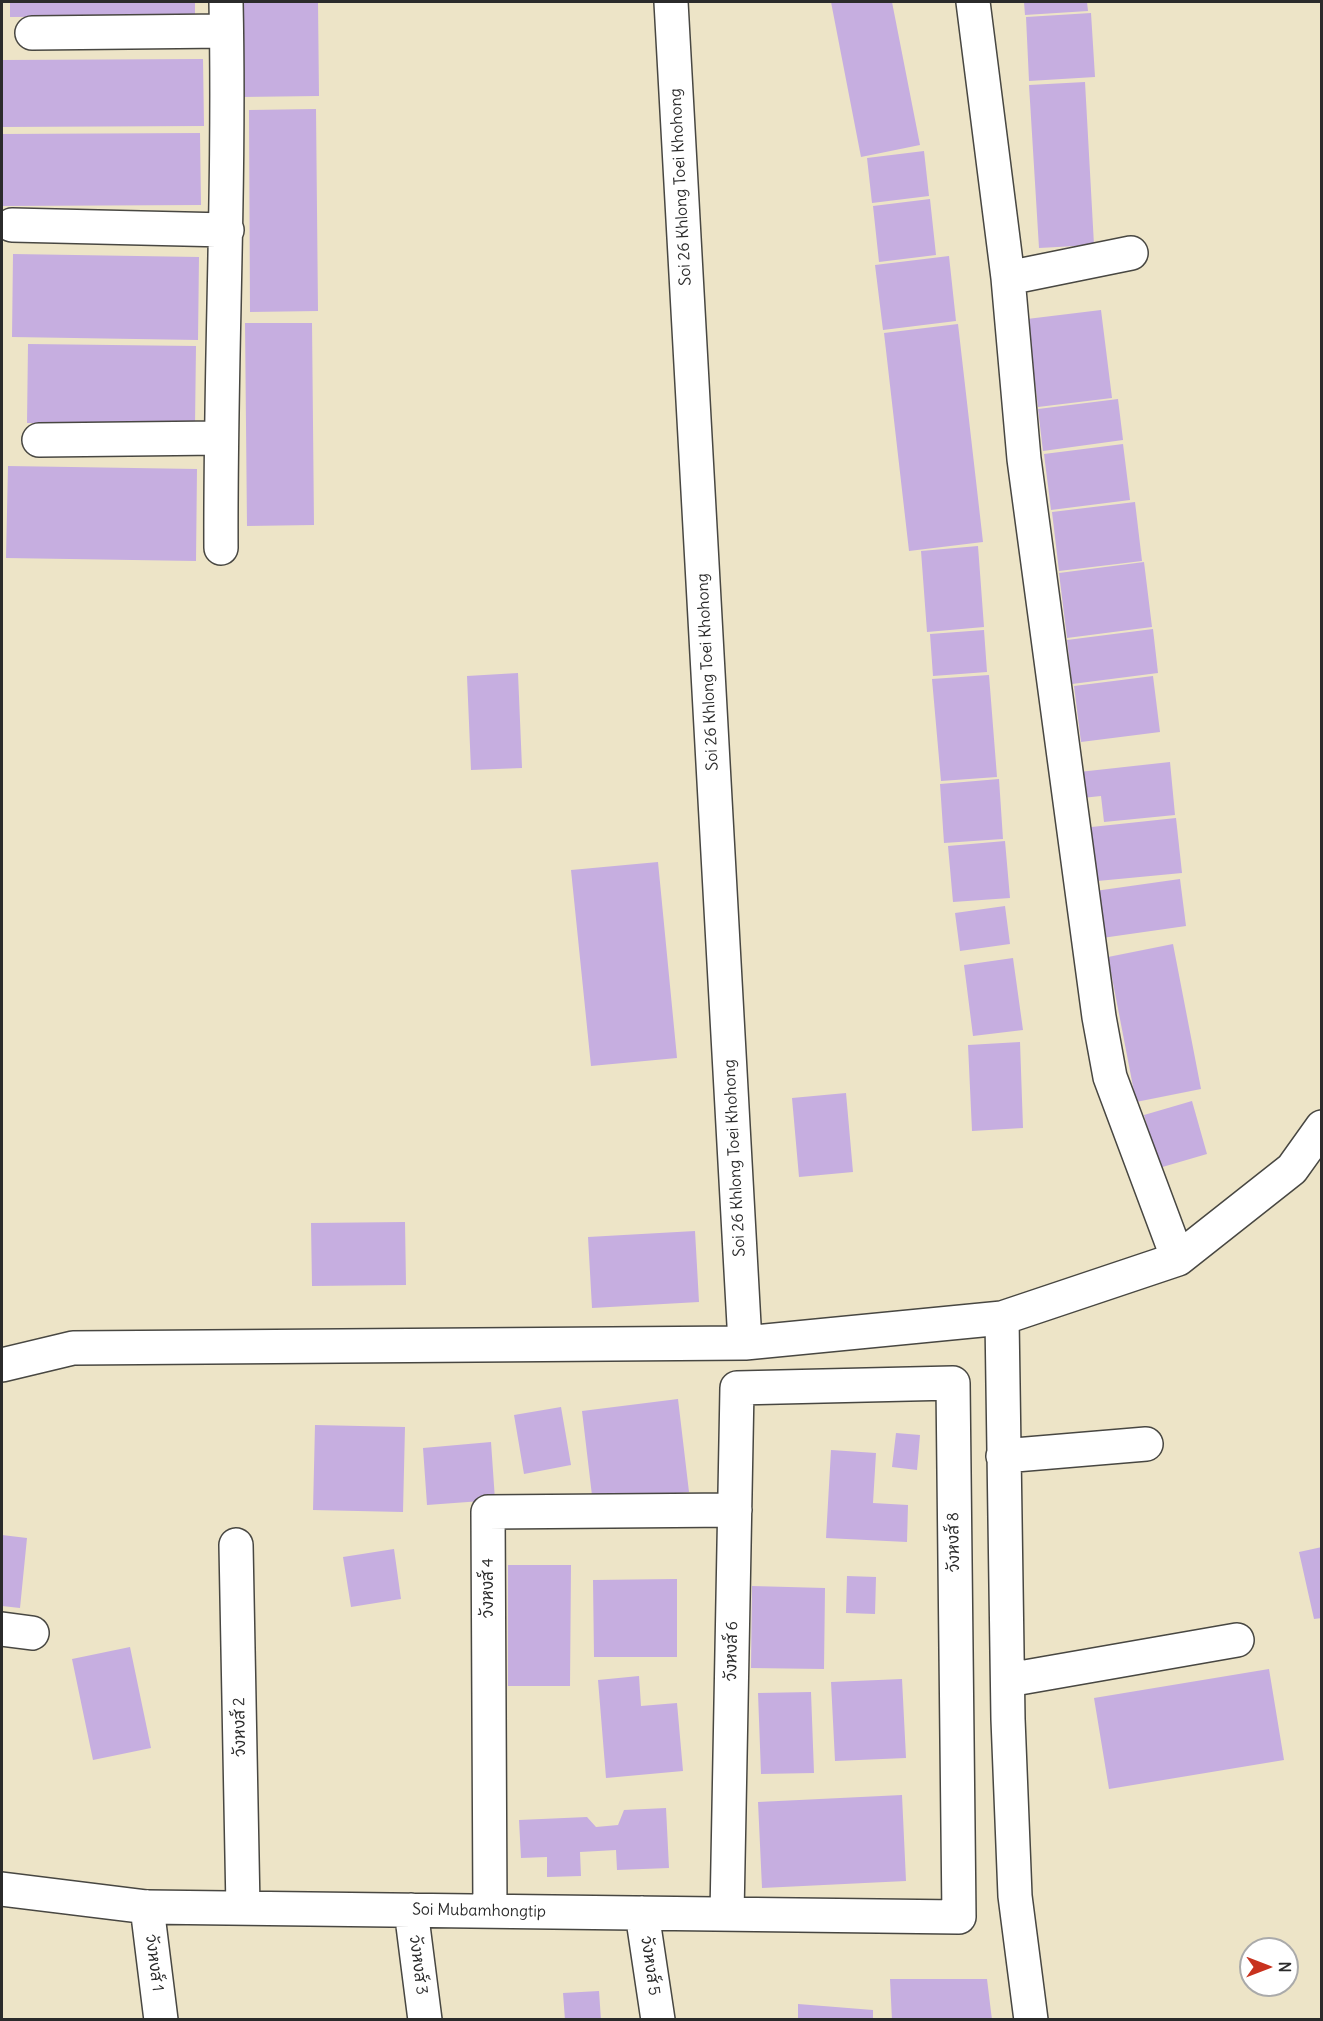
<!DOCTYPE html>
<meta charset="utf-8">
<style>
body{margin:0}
#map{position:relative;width:1323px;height:2021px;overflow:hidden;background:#ede4c7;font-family:Delius,sans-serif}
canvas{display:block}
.frame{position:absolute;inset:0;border:3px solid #2b2b2b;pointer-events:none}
.north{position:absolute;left:1239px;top:1937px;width:60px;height:60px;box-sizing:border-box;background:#fff;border:2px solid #aaa;border-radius:50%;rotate:90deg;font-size:16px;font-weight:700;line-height:24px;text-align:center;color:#2b2b2b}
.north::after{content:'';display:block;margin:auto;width:21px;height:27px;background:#c8321e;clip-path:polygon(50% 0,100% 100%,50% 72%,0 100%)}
</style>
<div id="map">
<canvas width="1323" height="2021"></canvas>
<div class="frame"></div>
<div class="north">N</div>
</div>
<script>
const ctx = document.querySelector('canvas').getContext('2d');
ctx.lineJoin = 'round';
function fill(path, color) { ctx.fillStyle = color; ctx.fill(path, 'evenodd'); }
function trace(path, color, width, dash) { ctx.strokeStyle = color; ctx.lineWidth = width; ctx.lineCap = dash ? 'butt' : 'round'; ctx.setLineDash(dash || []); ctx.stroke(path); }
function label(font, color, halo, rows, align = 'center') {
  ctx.font = font + ' Delius,"Playpen Sans Thai",sans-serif'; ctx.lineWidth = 4.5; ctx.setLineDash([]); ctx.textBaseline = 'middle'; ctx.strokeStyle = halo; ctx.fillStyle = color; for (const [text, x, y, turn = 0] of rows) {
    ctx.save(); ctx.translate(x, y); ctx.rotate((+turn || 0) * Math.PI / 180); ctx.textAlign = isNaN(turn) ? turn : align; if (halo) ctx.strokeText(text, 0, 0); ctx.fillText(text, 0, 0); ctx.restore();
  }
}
const building = new Path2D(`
 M10 2H195V16L10 17Z
 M240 2H318L319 96 241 97Z
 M831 2H892L920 145 861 157Z
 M1024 2H1087L1088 11 1025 15Z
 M1091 13 1095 77 1029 81 1026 17Z
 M203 59 204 126 2 127V60Z
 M1085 82 1094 245 1039 248 1029 85Z
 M316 109 318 311 250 312 249 110Z
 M200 133 201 205 2 206V134Z
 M924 151 929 196 872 203 867 158Z
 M930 199 936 255 879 262 873 206Z
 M13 254 199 257 198 340 12 337Z
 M949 256 956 321 883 330 875 265Z
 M1101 310 1112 398 1038 407 1027 319Z
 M245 323H312L314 525 247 526Z
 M958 324 983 542 909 551 884 333Z
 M28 344 196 346 195 425 27 423Z
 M1118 399 1123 440 1043 451 1038 409Z
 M1123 444 1130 500 1051 510 1044 454Z
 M8 466 197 469 196 561 6 558Z
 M1135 502 1142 561 1059 571 1052 512Z
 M978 546 984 627 927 632 921 551Z
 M1144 562 1152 627 1067 638 1059 573Z
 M1153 629 1158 673 1072 684 1067 640Z
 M984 630 987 672 933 676 930 634Z
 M518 673 522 768 471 770 467 676Z
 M989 675 997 777 941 781 932 679Z
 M1153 676 1160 732 1081 742 1074 686Z
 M1170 762 1175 815 1104 822 1101 796 1082 798 1079 772Z
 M999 779 1003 839 944 843 940 784Z
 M1176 818 1182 873 1087 882 1082 828Z
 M1005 841 1010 898 953 902 948 846Z
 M658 862 677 1058 591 1066 571 870Z
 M1180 879 1186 926 1102 938 1095 891Z
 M1005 906 1010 944 960 951 955 913Z
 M1173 944 1201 1089 1136 1102 1108 957Z
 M1013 958 1023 1030 973 1036 964 965Z
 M1020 1042 1023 1128 972 1131 968 1045Z
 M846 1093 853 1172 799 1177 792 1098Z
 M1192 1101 1207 1154 1159 1168 1144 1115Z
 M405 1222 406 1285 312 1286 311 1223Z
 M695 1231 699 1302 592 1308 588 1237Z
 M678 1399 689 1492 593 1504 582 1411Z
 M561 1407 571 1465 524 1474 514 1415Z
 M315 1425 405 1427 403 1512 313 1510Z
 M896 1433 920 1435 917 1470 892 1467Z
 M491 1442 495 1500 427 1505 423 1448Z
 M831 1450 876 1453 873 1503 908 1505 907 1542 826 1538Z
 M2 1535 27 1538 20 1608 2 1606Z
 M1322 1547V1618L1314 1619 1299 1552Z
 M394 1549 401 1599 351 1607 343 1557Z
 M508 1565H571L570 1686H508Z
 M847 1576 876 1577 875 1614 846 1613Z
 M677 1579V1657H594L593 1580Z
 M752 1586 825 1588 824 1669 751 1668Z
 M130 1647 151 1748 93 1760 72 1659Z
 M1269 1669 1284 1760 1109 1789 1094 1698Z
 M639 1676 641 1706 677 1703 683 1771 606 1778 598 1680Z
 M902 1679 906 1758 835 1761 831 1682Z
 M811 1692 814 1773 761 1774 758 1693Z
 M902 1795 906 1881 762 1888 758 1802Z
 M666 1808 669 1868 617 1870 616 1850 580 1852 581 1876 547 1877V1857L521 1858 519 1820 587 1817 596 1827 618 1825 624 1810Z
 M890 1979H987L992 2020H892Z
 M599 1991 601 2020H565L563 1993Z
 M798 2004 873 2010V2020H798Z`);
const minor = new Path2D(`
 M671 2 745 1343
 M973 2 1008 278 1024 459 1099 1017 1110 1077 1178 1259
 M32 33 226 31
 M12 225 227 230
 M1008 278 1131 253
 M39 440 220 438
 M221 548C220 366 230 184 226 2
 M1002 1318 1008 1719 1015 1896 1031 2020
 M2 1365 73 1348 745 1343 1002 1318 1178 1259 1292 1169 1322 1127
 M1003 1456 1146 1444
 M236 1545 243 1908
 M2 1629 32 1633
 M1008 1680 1237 1640
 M2 1889 147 1907 959 1917 953 1383 737 1388 727 1914
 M147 1907 161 2020
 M411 1910 425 2020
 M490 1911 488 1512 735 1510
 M642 1913 658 2020`);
const streetNames = [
 ["Soi 26 Khlong Toei Khohong",681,187,-93],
 ["Soi 26 Khlong Toei Khohong",708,672,-93],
 ["Soi 26 Khlong Toei Khohong",735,1158,-93],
 ["วังหงส์ 8",954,1542,-91],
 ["วังหงส์ 4",488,1588,-90],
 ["วังหงส์ 6",732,1651,-89],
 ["วังหงส์ 2",240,1727,-91],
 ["Soi Mubamhongtip",479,1911,1],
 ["วังหงส์ 1",154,1963,83],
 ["วังหงส์ 3",418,1965,83],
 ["วังหงส์ 5",650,1966,82]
];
fill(building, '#c6aee0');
trace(minor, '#484742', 36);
trace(minor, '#fff', 33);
label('16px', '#2b2b2b', '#fff', streetNames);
</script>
